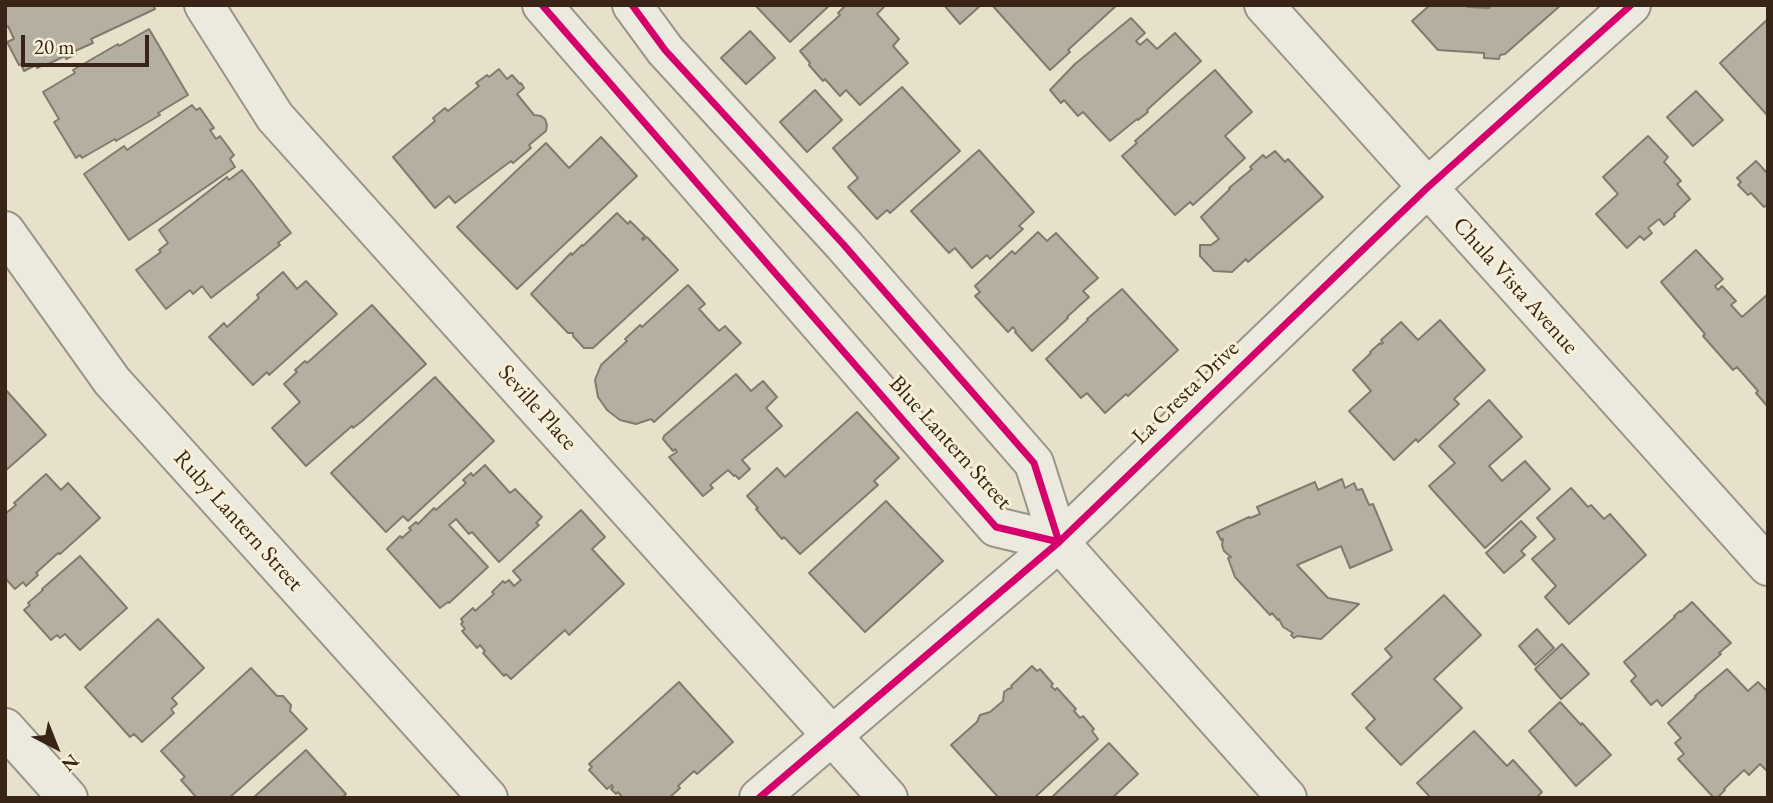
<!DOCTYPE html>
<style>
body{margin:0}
#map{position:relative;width:1773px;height:803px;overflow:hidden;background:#e7e1cc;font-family:"EB Garamond",serif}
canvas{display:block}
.frame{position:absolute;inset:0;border:7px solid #382518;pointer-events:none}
.north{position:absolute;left:21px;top:712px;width:70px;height:70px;-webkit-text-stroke:5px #f7efd7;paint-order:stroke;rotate:138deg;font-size:19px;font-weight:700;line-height:28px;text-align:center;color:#382518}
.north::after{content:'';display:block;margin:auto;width:24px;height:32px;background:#382518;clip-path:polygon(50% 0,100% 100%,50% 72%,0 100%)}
.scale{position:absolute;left:21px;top:35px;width:128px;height:32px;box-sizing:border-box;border:4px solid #382518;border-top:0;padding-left:9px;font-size:21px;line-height:24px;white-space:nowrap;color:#382518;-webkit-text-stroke:5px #f7efd7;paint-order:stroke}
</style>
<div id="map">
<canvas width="1773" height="803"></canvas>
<div class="frame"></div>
<div class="north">N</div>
<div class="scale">20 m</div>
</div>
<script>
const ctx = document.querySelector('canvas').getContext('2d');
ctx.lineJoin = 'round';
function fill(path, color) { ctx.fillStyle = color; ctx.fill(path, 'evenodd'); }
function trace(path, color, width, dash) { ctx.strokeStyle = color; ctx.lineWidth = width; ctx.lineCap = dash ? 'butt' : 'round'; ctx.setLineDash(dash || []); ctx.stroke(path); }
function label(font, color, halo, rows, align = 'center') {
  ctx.font = font + ' "EB Garamond",serif'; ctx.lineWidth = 6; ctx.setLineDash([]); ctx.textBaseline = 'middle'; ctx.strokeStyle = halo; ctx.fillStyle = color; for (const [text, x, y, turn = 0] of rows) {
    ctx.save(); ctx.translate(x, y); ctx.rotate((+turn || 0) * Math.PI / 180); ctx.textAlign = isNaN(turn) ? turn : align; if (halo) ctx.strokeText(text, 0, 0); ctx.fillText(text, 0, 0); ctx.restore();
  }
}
const building = new Path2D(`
 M5 5H153L155 9 91 39 93 43 75 51 76 54 66 59 65 56 46 65 45 64 37 68 36 65 24 71 21 64 19 65 7 42 14 39 8 26 5 27Z
 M755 5H830L790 42Z
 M846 5H882L884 7 877 14 899 39 893 46 908 63 860 105 846 90 840 96 825 79 823 81 809 65 810 63 800 51 840 15 838 13Z
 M944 5H981L960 24Z
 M992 5H1117L1068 50 1070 52 1050 70Z
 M1430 5H1466L1468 7 1489 8 1492 5H1561L1505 54 1500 55 1499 59 1484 58V53L1438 50 1412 21Z
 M1131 18 1145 33 1136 41 1140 45 1147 39 1157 49 1175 33 1201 61 1147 110 1148 112 1138 120 1137 119 1110 141 1083 112 1078 116 1064 100 1061 103 1050 90 1075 64Z
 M1768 19V116L1720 63Z
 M149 29 188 95 158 113 160 115 116 141 115 139 82 158 80 155 76 158 54 122 59 119 43 92 75 73 73 70 118 44 119 46Z
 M750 31 775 58 746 84 721 58Z
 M499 69 507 79 512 75 520 84 521 83 524 88 517 94 534 115 541 116 545 119 547 125 546 131 529 145 531 148 513 163 511 161 455 203 449 196 435 208 393 157 435 121 433 118 445 108 448 111 479 86 476 83 487 75 489 77Z
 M1215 70 1252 112 1225 136 1245 158 1193 205 1190 202 1175 215 1122 156 1137 143 1135 141Z
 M902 87 960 151 890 213 887 210 877 219 848 187 858 178 833 148Z
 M815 90 842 120 807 152 780 122Z
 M1696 91 1723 120 1693 146 1667 117Z
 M192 105 196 110 200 108 214 128 210 130 216 139 220 136 234 155 230 159 235 167 129 240 84 174 124 146 127 150Z
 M1648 136 1668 157 1664 162 1681 181 1677 184 1690 199 1674 214 1675 216 1664 225 1659 219 1648 228 1652 233 1644 240 1640 236 1627 248 1596 214 1618 194 1603 177Z
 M601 137 637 176 517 289 457 227 546 143 569 168Z
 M979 150 1034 212 1019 226 1023 229 990 259 987 255 972 268 955 248 949 253 911 211Z
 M1275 151 1285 162 1288 159 1323 197 1248 262 1246 259 1232 272 1214 271 1200 256V245H1211L1219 239 1201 217 1230 189 1229 188 1252 169 1250 167 1263 155 1266 158Z
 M1756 161 1768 174V204L1764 207 1751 193 1748 195 1738 185 1741 182 1737 178Z
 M242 170 291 233 278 243 280 245 211 298 202 286 193 294 190 290 166 309 136 270 161 252 159 250 168 243 159 230 227 177 229 180Z
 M617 213 628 224 630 221 645 236 642 239 643 240 647 237 678 270 593 348H584L573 336V333H568L531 294 571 253 572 255 582 245 583 246Z
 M1038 232 1047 241 1056 233 1098 278 1083 291 1089 297 1067 317 1068 318 1032 351 1015 332 1016 331 1013 327 1008 332 975 296 980 292 975 286 1012 251 1015 254Z
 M1696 250 1723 279 1715 286 1718 290 1722 286 1736 301 1731 305 1742 317 1768 294V407L1756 393 1758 391 1737 367 1733 370 1703 336 1705 334 1661 282Z
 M283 272 297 289 306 281 337 314 269 375 267 372 253 385 209 337 224 323 227 327 259 298 257 295Z
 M688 285 705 304 699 309 719 331 725 326 741 343 654 422 651 419 636 424 620 420 607 410 598 397 595 380 601 365 627 341 625 339 640 325 642 327Z
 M1122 289 1178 350 1128 396 1126 394 1105 413 1087 393 1081 398 1046 359 1088 320 1087 319Z
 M372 305 426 364 361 422 353 428 352 426 306 466 272 428 300 402 284 384 297 372 295 370 305 361 307 363Z
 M1440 320 1485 370 1454 399 1459 404 1418 442 1416 439 1394 460 1349 411 1371 391 1353 370 1371 353 1370 352 1380 343 1381 344 1383 343 1381 340 1401 322 1418 340Z
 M736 374 751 391 763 381 777 397 766 408 782 426 742 460 750 469 739 479 735 475 734 476 728 470 710 485 713 488 703 496 669 457 677 452 675 449 673 451 663 439 664 436Z
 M435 377 494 441 408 521 403 516 386 532 331 473Z
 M5 389 46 435 5 471Z
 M1489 400 1522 437 1489 466 1502 481 1525 461 1550 489 1485 548 1429 486 1455 463 1439 446Z
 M857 412 899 458 874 481 878 485 800 554 784 537 782 539 756 509 758 508 747 496 777 468 785 477Z
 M485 465 510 493 515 489 542 517 536 523 539 525 499 562 472 532 469 534 456 519 449 525 488 567 449 603 448 602 440 608 387 549 400 536 402 538 411 530 409 528 416 522 418 524 434 508 436 510 466 483 463 480 471 473 473 476Z
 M46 474 61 490 68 483 100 518 60 554 58 553 36 573 38 575 26 586 23 582 15 589 5 578V514L16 505 14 503Z
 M1342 479 1345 488 1354 483 1357 490 1362 489 1369 505 1373 504 1392 550 1350 568 1341 546 1297 565 1328 598 1359 604 1321 639 1297 636 1294 638 1291 635 1293 633 1283 627 1279 619 1278 620 1272 613 1270 615 1235 577 1228 558 1231 557 1224 551 1222 545 1223 539 1221 540 1217 532 1249 517 1250 518 1260 514 1257 507 1315 482 1318 490Z
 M1571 488 1588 507 1591 505 1604 519 1610 514 1646 555 1569 624 1545 597 1556 586 1532 559 1555 539 1537 518Z
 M886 501 943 561 865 632 809 573Z
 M581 510 605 537 592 549 624 584 569 635 565 630 511 679 506 674 504 676 483 653 485 651 480 645 477 648 462 631 465 629 461 624 463 622 461 619 473 608 475 611 494 594 492 592 503 581 505 583 509 580 514 586 521 580 513 571Z
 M1521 521 1536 537 1521 551 1525 555 1504 573 1486 553Z
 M80 556 127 608 80 650 65 634 60 638 57 635 51 640 24 610 30 605 28 603 43 590 42 589Z
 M1444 595 1481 635 1434 679 1462 708 1401 765 1366 728 1375 719 1352 694 1392 657 1385 649Z
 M1692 602 1731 643 1719 653 1721 654 1662 706 1657 700 1651 705 1631 681 1636 676 1624 662 1675 617 1674 616 1680 611 1681 612Z
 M158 619 204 668 172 698 177 704 171 709 174 713 142 742 134 734 130 737 85 687Z
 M1537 629 1554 648 1535 665 1519 646Z
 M1562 644 1589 674 1561 699 1535 669Z
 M1032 666 1037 671 1040 669 1053 684 1051 686 1055 690 1057 688 1076 709 1074 711 1080 718 1083 716 1094 729 1092 731 1098 739 1034 798H999L951 745 977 722 980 715 990 712 1003 701 1004 692 1008 689 1012 688 1011 686Z
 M251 668 277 696H283L291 705 290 711 307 729 229 798H197L181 780 185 777 161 751Z
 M1727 669 1748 691 1758 682 1768 692V770L1767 771 1760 764 1749 775 1744 770 1724 789 1725 790 1717 798H1714L1678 759 1684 754 1675 743 1681 738 1668 723 1696 697 1695 696Z
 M679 682 733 742 697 774 694 771 678 786 680 788 669 798H623L618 792 616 794 611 789 613 787 612 785 607 789 589 770 592 767 589 764Z
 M1560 702 1581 725 1582 723 1611 755 1576 786 1529 731Z
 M1474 731 1507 766 1513 760 1542 792 1536 798H1431L1417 783Z
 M1109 743 1138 774 1112 798H1051Z
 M306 750 346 794 342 798H253Z`);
const minor = new Path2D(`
 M204 5 275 117 888 798
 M1264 5 1768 566
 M5 231 112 381 488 798
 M1059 542 1427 188 1631 5
 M5 728 68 798`);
const tertiary = new Path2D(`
 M542 5 996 527 1059 542
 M632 5 665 50 843 244 1034 463 1059 542 1287 798
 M759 798 1059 542`);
const cycleway = new Path2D(`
 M542 5 996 527 1059 542
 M632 5 665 50 843 244 1034 463 1059 542
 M759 798 1059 542 1427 188 1631 5`);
const streetNames = [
 ["Chula Vista Avenue",1515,286,48],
 ["La Cresta Drive",1186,393,-44],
 ["Seville Place",537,408,48],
 ["Blue Lantern Street",950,443,48],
 ["Ruby Lantern Street",238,521,48]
];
fill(building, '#b5afa1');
trace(building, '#817b6e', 2);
trace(minor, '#999487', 42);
trace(tertiary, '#999487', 42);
trace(minor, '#ece9de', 38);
trace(tertiary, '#ece9de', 38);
trace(cycleway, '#d6006c', 7);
label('23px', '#382518', '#f7efd7', streetNames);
</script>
